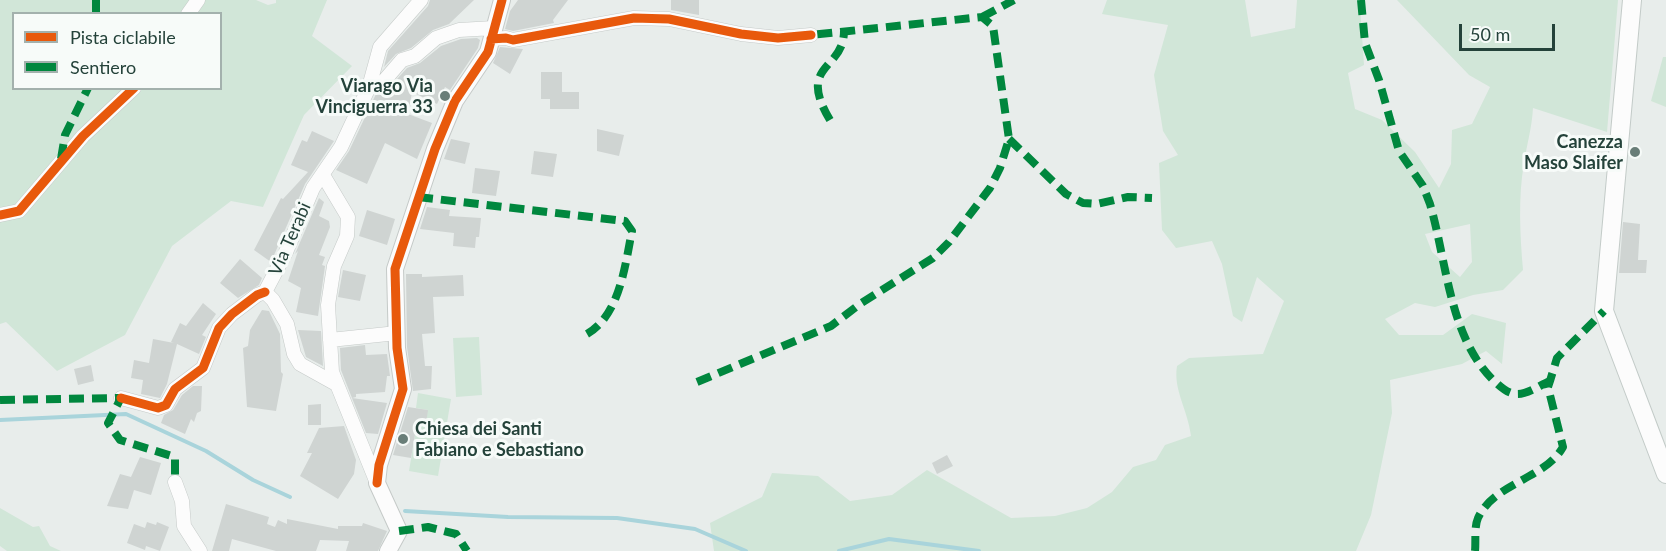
<!DOCTYPE html>
<style>
body{margin:0}
#map{position:relative;width:1666px;height:551px;overflow:hidden;background:#e8edeb;font-family:Lato,sans-serif}
canvas{display:block}
.legend{position:absolute;left:12px;top:12px;width:210px;height:78px;box-sizing:border-box;background:#f7fbf9;border:2px solid #a3b1ad;margin:0;padding:8px 10px;list-style:none;font-size:18px;color:#24423a}
.legend li{display:flex;align-items:center;gap:12px;height:30px}
.legend b{width:30px;border:2px solid #a3b1ad}
.scale{position:absolute;left:1459px;top:24px;width:96px;height:27px;box-sizing:border-box;border:3px solid #24423a;border-top:0;padding-left:8px;font-size:18px;line-height:21px;white-space:nowrap;color:#24423a;-webkit-text-stroke:4px #f7fbf9;paint-order:stroke}
</style>
<div id="map">
<canvas width="1666" height="551"></canvas>
<ul class="legend">
<li><b style="height:8px;background:#e8590c"></b>Pista ciclabile</li>
<li><b style="height:8px;background:#00873e"></b>Sentiero</li>
</ul>
<div class="scale">50 m</div>
</div>
<script>
const ctx = document.querySelector('canvas').getContext('2d');
ctx.lineJoin = 'round';
function fill(path, color) { ctx.fillStyle = color; ctx.fill(path, 'evenodd'); }
function trace(path, color, width, dash) { ctx.strokeStyle = color; ctx.lineWidth = width; ctx.lineCap = dash ? 'butt' : 'round'; ctx.setLineDash(dash || []); ctx.stroke(path); }
function label(font, color, halo, rows, align = 'center') {
  ctx.font = font + ' Lato,sans-serif'; ctx.lineWidth = 6; ctx.setLineDash([]); ctx.textBaseline = 'middle'; ctx.strokeStyle = halo; ctx.fillStyle = color; for (const [text, x, y, turn = 0] of rows) {
    ctx.save(); ctx.translate(x, y); ctx.rotate((+turn || 0) * Math.PI / 180); ctx.textAlign = isNaN(turn) ? turn : align; if (halo) ctx.strokeText(text, 0, 0); ctx.fillText(text, 0, 0); ctx.restore();
  }
}
const green = new Path2D(`
 M0 0H256L268 5 276 3V0H327L312 36 352 66 304 115 263 207 231 201 172 246 125 335 57 371 6 322 0 324ZM14 14H220V88H14Z
 M1107 0H1245L1251 37 1295 28 1297 0H1363L1360 6 1364 65 1348 73 1355 109 1382 120 1415 152 1439 188 1451 164 1452 130 1472 124 1490 87 1469 75 1397 0H1618L1607 132 1533 108C1532 127 1527 144 1524 163 1518 197 1520 235 1523 270L1503 290 1473 295 1435 307 1415 303 1385 319 1399 335H1443L1472 314 1506 323 1502 364 1486 351 1462 364 1390 380 1392 413 1371 515 1356 551H714L710 523 762 497 772 473 818 476 850 501 892 495 927 470 1011 518 1055 516 1087 508 1112 492 1133 467 1156 460 1165 445 1191 436C1188 410 1173 390 1177 366L1189 358 1263 354 1284 301 1257 277 1242 322 1233 316 1222 264 1212 241 1176 248 1162 230 1159 163 1178 155 1163 131 1154 75 1168 25 1102 14ZM1470 224 1472 262 1460 277 1432 252 1425 234Z
 M1663 57H1666V107L1651 101Z
 M479 337 482 395 456 397 453 338Z
 M418 393 451 399 438 476 409 471 417 423 428 410 416 408Z
 M0 508 33 527 39 526 50 546 61 551H7L0 546Z`);
const stream = new Path2D(`
 M0 420 126 414 206 451 253 480 290 497
 M405 511 508 517 617 518 695 529 746 551
 M839 551 889 539 979 551`);
const building = new Path2D(`
 M430 0H474L449 24 433 30 411 48 396 54 384 67 388 51 428 6Z
 M518 0H568L553 20 554 23 513 31 505 29 510 11Z
 M671 0H699V15L671 10Z
 M477 38 480 40 478 48 450 90 445 87 437 104 412 92 408 114 432 123 417 159 385 143 367 184 336 170 349 151 376 94 389 88 407 68 420 63 441 46 461 39Z
 M500 47 523 49 510 74 493 63Z
 M541 72H562V92H579V109H550V99H541Z
 M597 129 624 135 619 156 597 151Z
 M312 131 334 141 305 184 271 262 254 250 281 198 283 199 308 172 291 165 302 140 307 142Z
 M451 139 470 143 465 164 444 159Z
 M534 151 557 154 553 177 531 174Z
 M475 168 500 171 496 196 472 193Z
 M319 198 324 202 319 216 329 221 330 227 319 255 325 257 322 265 325 266 318 316 296 312 301 288 288 281 298 251 295 254Z
 M427 207 450 210 449 216 481 218 479 237H476L475 248 453 246 454 233 420 229Z
 M367 210 395 219 387 245 359 236Z
 M1623 222 1640 224 1638 260H1647L1646 273H1619Z
 M240 259 262 278 259 285 238 298 220 283Z
 M343 270 366 275 360 301 338 297Z
 M406 274H422V277L463 275 464 296 433 297 435 333 422 334 425 366H432L431 389 413 391 407 347Z
 M203 303 216 314 202 335 206 337 199 354 177 344 167 384 160 398 141 394 143 380 131 378 134 360 149 363 153 339 174 343 171 342 180 323 186 326Z
 M262 310 269 311 280 334 281 372 283 374 276 411 247 407 243 348 248 346 250 330Z
 M298 330 321 331 323 366 306 357Z
 M365 345 366 355 387 354 390 376H387L385 392 356 394V397L352 398 341 370 340 348Z
 M91 365 94 381 78 385 74 369Z
 M193 386H202L201 411 197 413 194 422 191 419 185 434 161 423 164 415 173 410 182 395Z
 M352 398 387 403 378 434 366 433Z
 M321 404V425H308V405Z
 M408 407 428 410 426 424 417 423 411 458 393 455Z
 M344 426 356 460 354 474 338 499 300 476 312 453H307L319 428Z
 M947 455 953 466 937 474 932 463Z
 M140 457 161 463 151 495 134 490 128 509 107 506 120 474 131 477Z
 M226 504 269 517 267 524 275 527 278 520 287 524V519L338 529V526H362L363 523 387 531 378 551H346L349 541 320 540 316 551H276L232 539 229 551H212Z
 M147 522 156 525 157 522 169 527 160 551 146 546 145 550 127 543 134 524 145 528Z`);
const minor = new Path2D(`
 M188 14 198 0
 M491 39 506 38 513 40 634 18 669 19 741 34 778 38 811 35
 M369 87 383 82 402 60 415 56 436 38 459 30 494 28
 M323 175 348 217 347 236 334 266 328 305 332 372 377 483
 M0 215 19 211 83 136 134 88
 M265 292 286 252 313 188 341 147 369 87 380 47 421 0
 M265 292 273 300 287 324 294 354 300 364 336 384
 M330 340 397 333
 M121 398 158 408 166 405 175 389 203 368 219 328 232 314 257 295 265 292
 M175 482 182 501 184 526 200 551`);
const tertiary = new Path2D(`
 M388 551 399 531 377 483 379 465 403 389 397 348 395 269 435 149 455 101 488 52 502 0`);
const secondary = new Path2D(`
 M1632 0 1604 311 1666 474`);
const quiet = new Path2D(`
 M1361 0 1365 43 1379 80 1399 151 1423 186 1430 204C1447 262 1449 336 1493 380 1500 386 1506 393 1516 394 1527 395 1540 385 1550 381
 M96 14V0
 M982 17 1014 0
 M830 120C796 63 844 71 844 31
 M1009 139 1066 194 1083 203 1097 204 1128 197 1152 198
 M61 159 65 135 88 88
 M418 197 625 221 632 231C625 265 620 315 587 334
 M697 382 831 326 860 304 933 258 949 242 990 188 1000 168 1009 139 993 26 982 17 811 35
 M0 400 121 398 108 423 120 440 175 457V482
 M399 531 428 527 456 534 467 551
 M1475 551C1476 542 1474 527 1478 518 1494 483 1545 479 1563 447L1548 387 1550 381 1557 358 1604 311`);
const cycleway = new Path2D(`
 M491 39 506 38 513 40 634 18 669 19 741 34 778 38 811 35
 M0 215 19 211 83 136 134 88
 M121 398 158 408 166 405 175 389 203 368 219 328 232 314 257 295 265 292
 M377 483 379 465 403 389 397 348 395 269 435 149 455 101 488 52 502 0`);
const markers = [
 [445,96,6,"#697e78"],
 [1635,152,6,"#697e78"],
 [403,439,6,"#697e78"]
];
const poiNames = [
 ["Viarago Via",433,86],
 ["Vinciguerra 33",433,107],
 ["Canezza",1623,142],
 ["Maso Slaifer",1623,163],
 ["Chiesa dei Santi",415,429,"left"],
 ["Fabiano e Sebastiano",415,450,"left"]
];
const streetNames = [
 ["Via Terabi",290,239,-66]
];
fill(green, '#d1e6d8');
trace(stream, '#a9d4db', 4);
fill(building, '#cfd4d2');
trace(minor, '#c5cac8', 15);
trace(tertiary, '#c5cac8', 18);
trace(secondary, '#c3cbc8', 20);
trace(minor, '#fcfcfc', 14);
trace(tertiary, '#fcfcfc', 16);
trace(secondary, '#fcfcfc', 18);
trace(quiet, '#00873e', 8, [15, 8]);
trace(cycleway, '#e8590c', 9);
for (const [x, y, r, color] of markers) { const dot = new Path2D(); dot.arc(x, y, r, 0, 2 * Math.PI); ctx.fillStyle = color; ctx.fill(dot); trace(dot, '#f7fbf9', 2); }
label('bold 18px', '#24423a', '#f7fbf9', poiNames, 'right');
label('18px', '#24423a', '#f7fbf9', streetNames);
</script>
